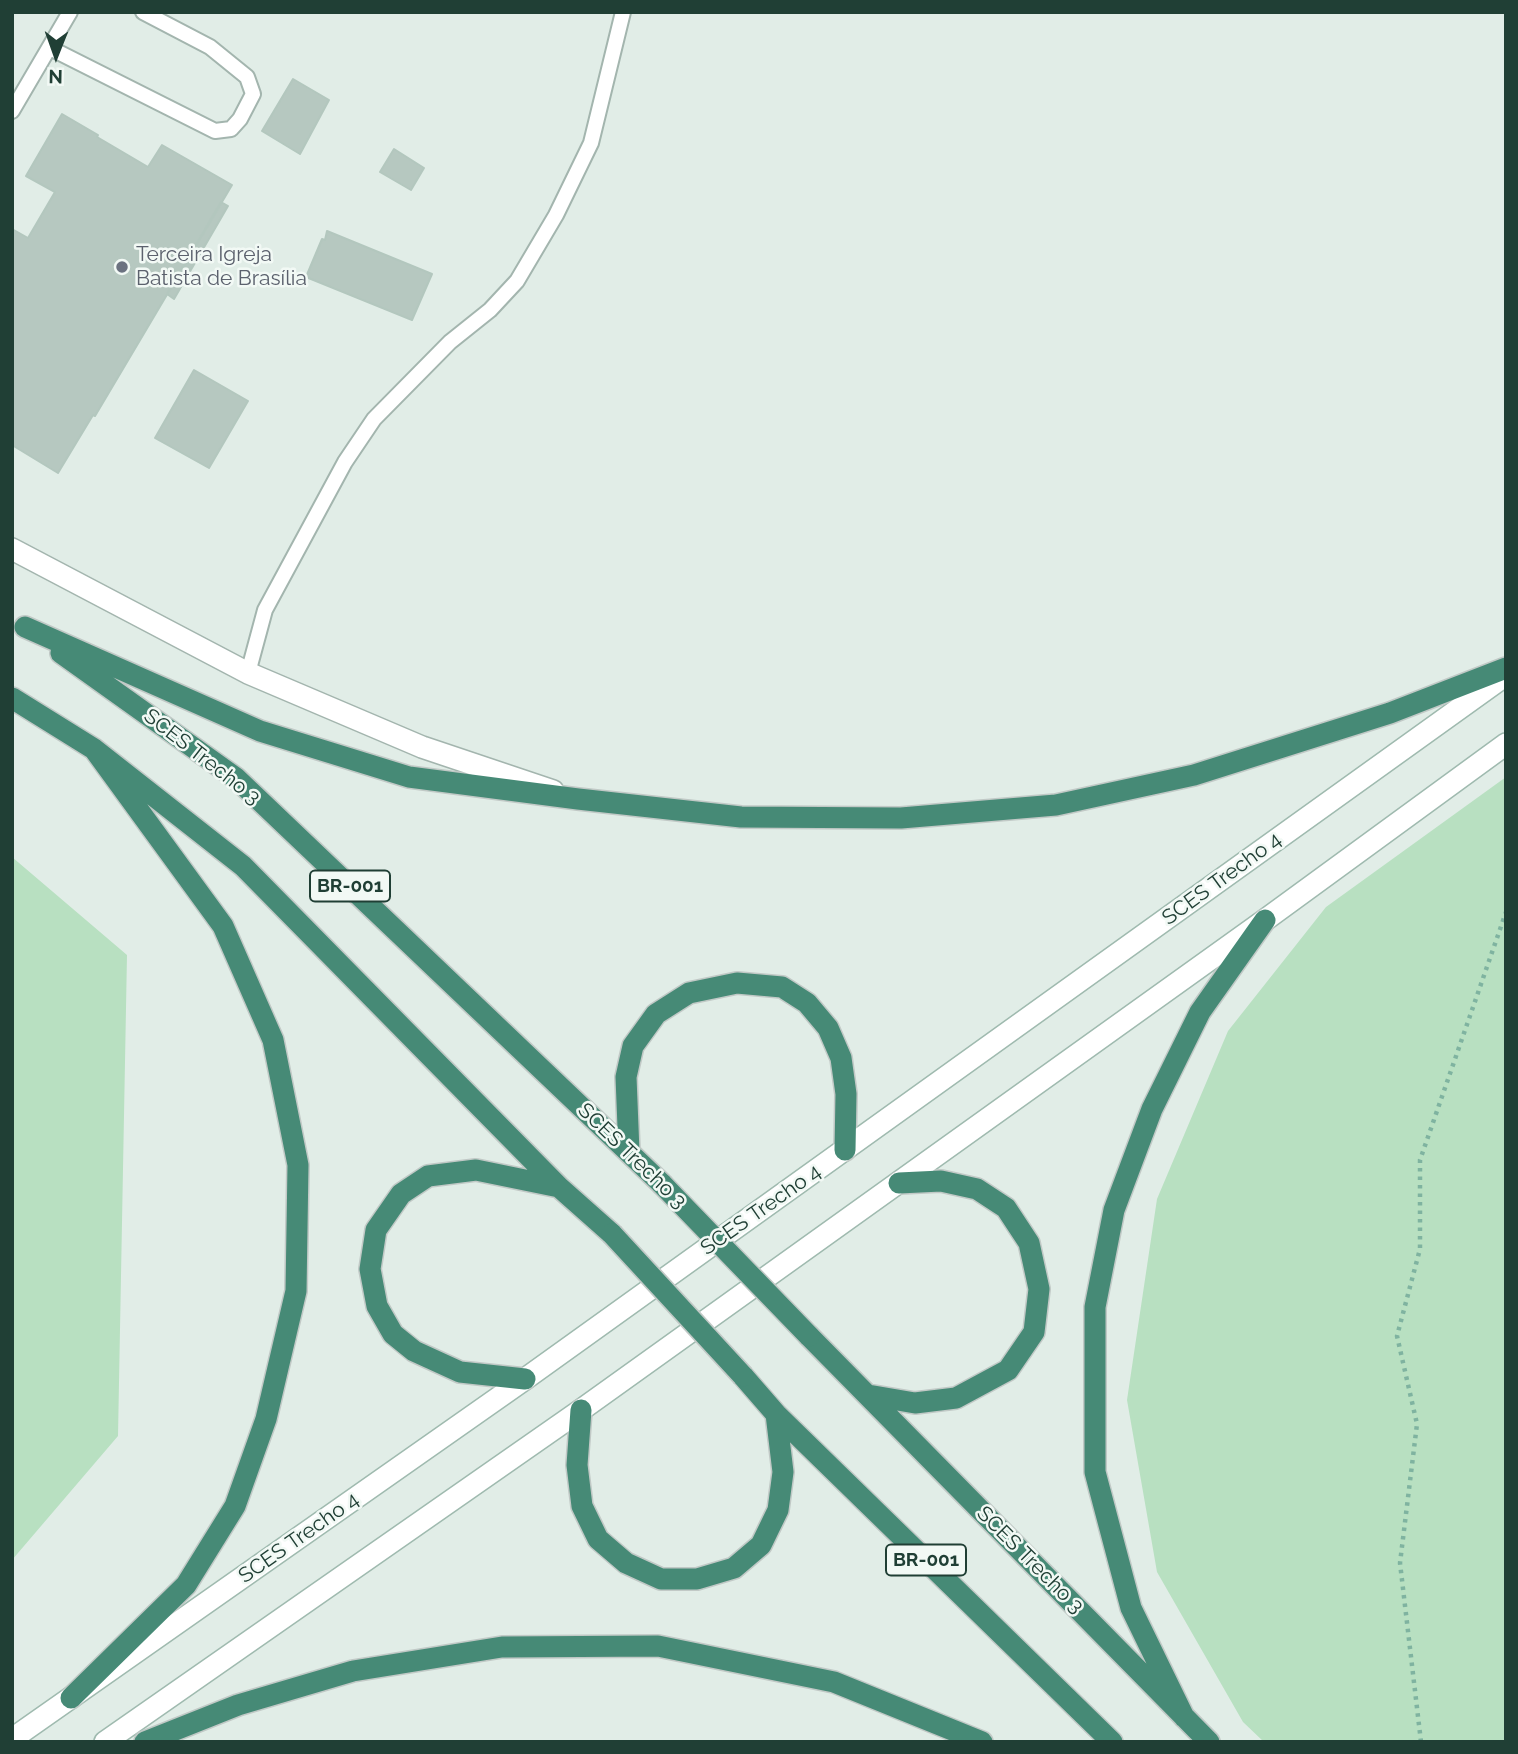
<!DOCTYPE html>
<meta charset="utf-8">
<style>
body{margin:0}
#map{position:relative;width:1518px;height:1754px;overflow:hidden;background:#e1ede7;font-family:Raleway,sans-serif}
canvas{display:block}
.frame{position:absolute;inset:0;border:14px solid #203f35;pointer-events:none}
.north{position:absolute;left:21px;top:21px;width:70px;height:70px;-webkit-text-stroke:5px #f2f9f5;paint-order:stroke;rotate:181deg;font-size:19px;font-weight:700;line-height:28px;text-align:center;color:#203f35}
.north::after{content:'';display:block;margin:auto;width:24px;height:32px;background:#203f35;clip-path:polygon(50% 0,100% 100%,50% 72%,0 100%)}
</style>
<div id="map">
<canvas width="1518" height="1754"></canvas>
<div class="frame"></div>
<div class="north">N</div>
</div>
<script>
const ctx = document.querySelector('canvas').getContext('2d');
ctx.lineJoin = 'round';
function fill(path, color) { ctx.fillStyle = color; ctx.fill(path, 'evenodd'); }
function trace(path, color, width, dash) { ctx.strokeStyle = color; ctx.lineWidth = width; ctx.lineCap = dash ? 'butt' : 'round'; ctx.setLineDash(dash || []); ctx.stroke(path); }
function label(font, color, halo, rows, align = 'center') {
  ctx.font = font + ' Raleway,sans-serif'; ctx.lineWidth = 5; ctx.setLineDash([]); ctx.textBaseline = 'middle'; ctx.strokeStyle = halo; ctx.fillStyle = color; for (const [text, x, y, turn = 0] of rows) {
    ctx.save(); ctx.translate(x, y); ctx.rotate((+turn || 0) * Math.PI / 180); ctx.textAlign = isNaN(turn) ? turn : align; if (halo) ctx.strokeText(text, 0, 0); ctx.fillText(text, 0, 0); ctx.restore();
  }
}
const green = new Path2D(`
 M1506 777V1742H1264L1243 1722 1157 1572 1127 1400 1157 1199 1228 1031 1326 907Z
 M12 857 127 955 118 1436 12 1560Z`);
const building = new Path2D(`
 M293 79 329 100 300 154 262 131Z
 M62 114 98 135 97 137 148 167 162 145 232 185 95 416 93 415 58 473 12 445V229L28 238 55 192 26 176Z
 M394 149 424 168 411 190 380 172Z
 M221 202 228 206 174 299 167 294Z
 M327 231 432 274 412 320 306 277 322 239 325 240Z
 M194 370 248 401 209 468 155 438Z`);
const path = new Path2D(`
 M1421 1742 1400 1563 1417 1424 1397 1336 1420 1249V1160L1506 912`);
const service = new Path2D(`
 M50 48 215 131 231 129 240 119 253 94 247 77 210 47 143 12
 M12 111 70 12
 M248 673 265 610 345 462 374 419 450 342 490 310 517 281 556 215 591 143 623 12`);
const tertiary = new Path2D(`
 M12 549 248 673 422 747 553 791`);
const secondary = new Path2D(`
 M12 1739 525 1379 1506 675
 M105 1742 581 1410 1265 920 1506 744`);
const trunk = new Path2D(`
 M25 627 260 731 409 777 578 799 741 817 901 818 1056 805 1194 775 1390 713 1506 668
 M61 653 236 778 662 1184
 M12 698 94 749 243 866 559 1187 612 1234
 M629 1152 626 1077 633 1046 656 1014 689 993 737 983 782 987 807 1003 828 1028 841 1058 846 1094 845 1150
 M809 1336 1209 1742
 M743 1376 776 1414 1112 1742
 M525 1379 460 1372 414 1351 393 1334 377 1306 370 1269 376 1230 401 1194 428 1176 476 1170 559 1187
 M868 1395 915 1403 956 1398 1008 1370 1034 1332 1039 1289 1029 1243 1006 1208 977 1189 941 1181 899 1183
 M581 1410 577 1465 582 1506 598 1539 626 1563 661 1579H697L734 1568 761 1545 778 1510 783 1472 776 1414
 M71 1698 186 1585 235 1506 266 1419 296 1291 298 1165 273 1040 223 926 94 749
 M1184 1717 1131 1608 1095 1472V1307L1114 1210 1152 1109 1200 1012 1265 920
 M145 1742 238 1705 353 1671 502 1647 658 1646 834 1682 982 1742`);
const trunkBridge = new Path2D(`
 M662 1184 809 1336
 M612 1234 743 1376`);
const markers = [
 [122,267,7,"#6b7280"]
];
const shields = [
 [350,886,80],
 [926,1560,80]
];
const shieldNames = [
 ["BR-001",350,886],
 ["BR-001",926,1560]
];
const worshipNames = [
 ["Terceira Igreja",136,255],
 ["Batista de Brasília",136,279]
];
const streetNames = [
 ["SCES Trecho 3",202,757,38],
 ["SCES Trecho 4",1222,879,-36],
 ["SCES Trecho 3",632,1156,44],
 ["SCES Trecho 4",761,1210,-35],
 ["SCES Trecho 4",299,1538,-35],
 ["SCES Trecho 3",1030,1560,45]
];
fill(green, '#b8e0c1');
fill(building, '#b6c8c0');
trace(building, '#b3c7be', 2);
trace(service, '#a3b5ae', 18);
trace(tertiary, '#a3b5ae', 24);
trace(secondary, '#9fbaaf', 24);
trace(trunk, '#c1c9c6', 24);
trace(path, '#7fb3a0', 4.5, [3.5, 5]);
trace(service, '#fff', 14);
trace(tertiary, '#fff', 21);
trace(secondary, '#fff', 21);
trace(trunk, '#468a76', 21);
trace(trunkBridge, '#c1c9c6', 24, []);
trace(trunkBridge, '#468a76', 21);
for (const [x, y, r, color] of markers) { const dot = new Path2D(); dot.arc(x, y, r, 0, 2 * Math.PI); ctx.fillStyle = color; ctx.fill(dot); trace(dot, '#f2f9f5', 2.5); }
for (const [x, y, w] of shields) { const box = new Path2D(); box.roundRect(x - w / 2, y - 15.5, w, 31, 5); ctx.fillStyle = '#f2f9f5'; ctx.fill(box); trace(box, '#203f35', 2); }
label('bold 19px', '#203f35', null, shieldNames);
label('21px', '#5b616d', '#f2f9f5', worshipNames, 'left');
label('21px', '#203f35', '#f2f9f5', streetNames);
</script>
